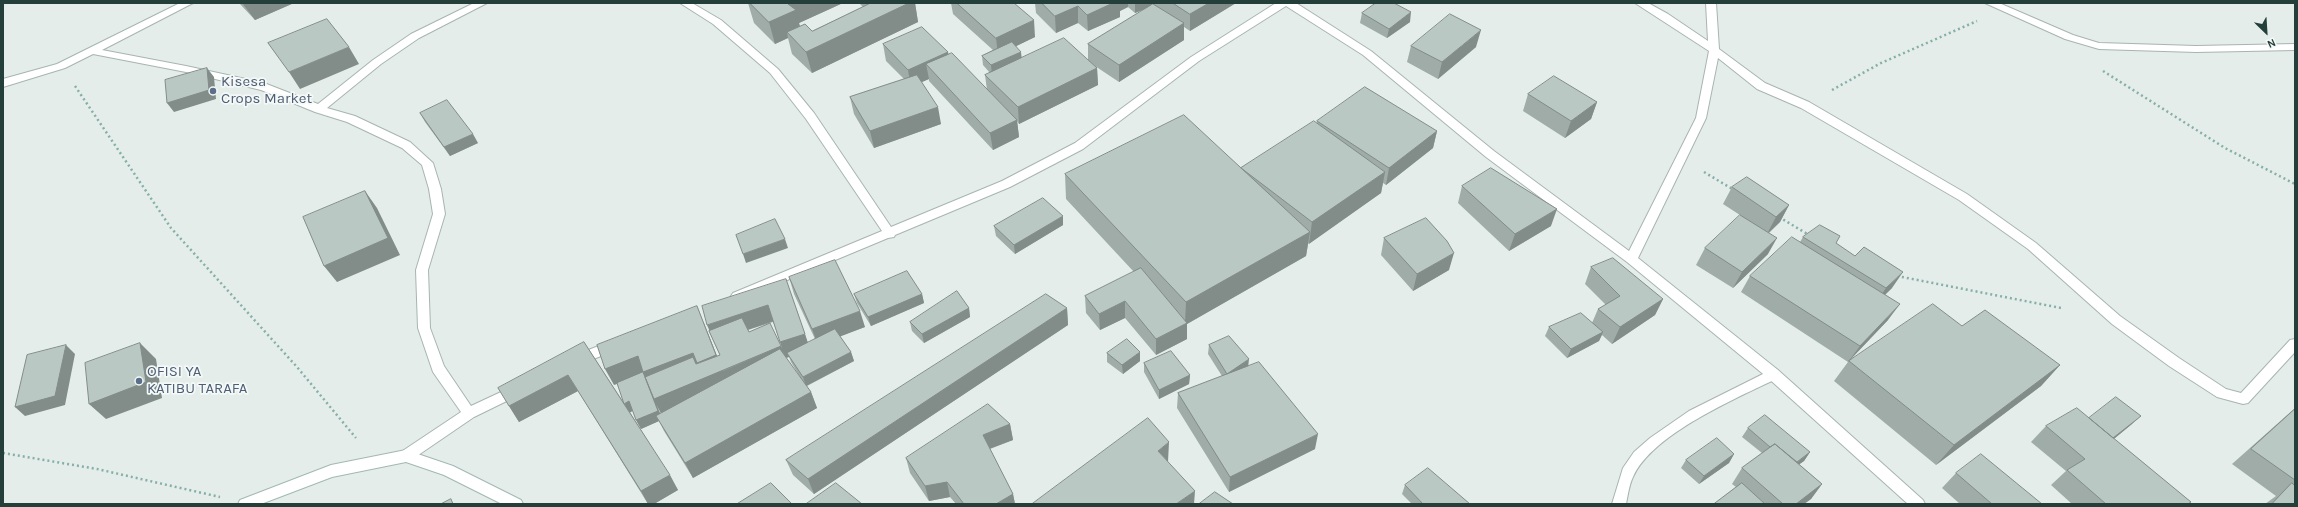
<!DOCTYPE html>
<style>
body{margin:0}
#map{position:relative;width:2298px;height:507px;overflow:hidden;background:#e4edea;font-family:Karla,sans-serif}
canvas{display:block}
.frame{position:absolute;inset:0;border:4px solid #243e3a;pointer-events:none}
.north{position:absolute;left:2246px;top:12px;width:40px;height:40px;-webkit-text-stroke:3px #f4f9f7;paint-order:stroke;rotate:155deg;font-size:11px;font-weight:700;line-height:16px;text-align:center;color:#243e3a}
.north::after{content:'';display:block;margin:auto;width:14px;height:18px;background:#243e3a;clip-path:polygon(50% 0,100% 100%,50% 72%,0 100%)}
</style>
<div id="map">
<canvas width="2298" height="507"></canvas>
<div class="frame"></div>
<div class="north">N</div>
</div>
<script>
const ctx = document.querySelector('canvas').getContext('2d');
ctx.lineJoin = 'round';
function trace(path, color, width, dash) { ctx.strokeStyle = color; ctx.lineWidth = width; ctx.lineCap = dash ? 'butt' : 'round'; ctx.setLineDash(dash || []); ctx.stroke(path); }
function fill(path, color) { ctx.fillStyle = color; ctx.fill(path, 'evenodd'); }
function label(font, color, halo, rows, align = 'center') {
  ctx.font = font + ' Karla,sans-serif'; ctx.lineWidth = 3.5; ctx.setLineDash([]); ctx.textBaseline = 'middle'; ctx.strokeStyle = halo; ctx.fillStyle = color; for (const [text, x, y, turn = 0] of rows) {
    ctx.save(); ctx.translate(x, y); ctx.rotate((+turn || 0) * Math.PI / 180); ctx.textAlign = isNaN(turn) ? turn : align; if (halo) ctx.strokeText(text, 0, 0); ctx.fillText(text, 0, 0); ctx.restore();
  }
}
const path = new Path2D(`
 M2103 71 2225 148 2295 184
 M75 86 171 228 297 367 356 438
 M1832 90 1881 63 1977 21
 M1704 172 1734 190
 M1779 217 1809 235
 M1897 276 2061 308
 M3 453 97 469 220 497`);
const lane = new Path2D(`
 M1773 369 1778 370 1779 374 1778 378C1737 398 1652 434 1633 477 1629 485 1628 495 1626 504H1612L1623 468 1634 452 1650 438 1689 411Z`);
const street = new Path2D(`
 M180 3H193L102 50 186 66 264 83 318 104 373 60 411 34 474 3H487L419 38 381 64 327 108 355 116 410 142 433 163 441 189 445 214 428 270 430 328 444 366 471 406 516 385 521 386 523 390 521 394 474 417 411 460 406 462 401 460 399 456 401 452 461 412 433 372 418 328 416 270 433 214 429 189 422 165 402 148 347 122 315 112 261 90 186 72 93 54 65 68 3 87V79L57 64Z
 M680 3H692L721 20 778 69 814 113 891 227 1002 181 1075 143 1191 57 1276 3H1296L1371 51 1494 151 1629 251 1696 118 1709 51 1635 3H1648L1668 14 1708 41 1706 3H1716L1719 49 1765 83 1809 102 1967 194 2036 243 2120 316 2179 358 2226 389 2241 393 2290 340 2295 339V352L2248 403 2243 404 2217 397 2169 366 2112 324 2028 249 1959 200 1801 108 1757 89 1718 58 1706 118 1638 258 1778 370 1923 500 1925 504H1908L1768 378 1627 262 1486 157 1363 55 1286 6 1199 61 1083 149 1010 187 895 235 894 237 888 238 737 301 733 299 731 296 733 293 882 231 806 119 770 73 713 24Z
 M1985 3H1999L2073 35 2099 43 2196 46 2295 44V50L2196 52 2099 49 2065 39Z
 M614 340 619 341 620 345 619 349 578 365 573 364 572 360 573 356Z`);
const secondary = new Path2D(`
 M406 450 453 466 521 500 523 504H502L444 475 406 462 332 477 261 504H238L240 500 331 465Z`);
const wall = new Path2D(`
 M239 3H294L255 20Z
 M748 3H843L799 23 800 26 812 31 863 7 859 3H915L918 22 812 73 792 54 788 38 775 44 754 23Z
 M951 3H1014L1035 37 1016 46 1022 58 1088 60V44L1145 9 1135 13 1128 7 1120 11V17L1088 31 1078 23 1056 33 1036 13 1035 3H1236L1190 31 1184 27V40L1119 82 1092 64 1097 68 1098 85 1019 124 1017 121 1019 137 993 150 929 81V79L921 82 941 124 874 148 854 114 850 97 904 79 886 61 883 44 948 52V54L987 90 985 75 990 73 983 65 982 56 993 50 953 14Z
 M1362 13 1410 22 1387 38 1360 23Z
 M1411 46 1476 47 1438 79 1407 62Z
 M1528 94 1597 102 1591 119 1565 138 1523 111Z
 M420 113 478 143 450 156 425 122Z
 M1317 121 1437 131 1433 148 1386 185 1383 183 1381 193 1308 244 1306 256 1187 324V339L1156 355 1125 318 1100 330 1086 313 1085 296 1134 272 1066 199 1065 174 1241 168 1317 123Z
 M1462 186 1551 226 1509 251 1458 203Z
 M1732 187 1789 205 1780 222 1769 233 1768 254 1733 288 1696 265 1705 248 1743 217 1723 204Z
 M1063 225 1015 254 996 236 994 226Z
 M1803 237 1836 243 1892 288 1885 295 1888 320 1851 359 1962 326 2060 365 2041 386 1936 465 1834 381 1848 362 1741 292 1750 276 1800 242Z
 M1384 238 1449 270 1413 291 1381 255Z
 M1591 267 1663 299 1655 315 1612 344 1602 335 1599 341 1567 358 1545 336 1549 327 1592 323 1598 309 1606 305 1585 284Z
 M789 277 865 327 840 336 851 352 854 361 807 386 811 392 817 408 693 478 664 431 659 421 641 429 636 420 633 411 630 412 678 490 654 504H648L578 391 519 422 509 406 584 342 626 406 617 384 614 385 704 323 717 356 720 355 709 331 786 279 808 343 815 339 794 294ZM773 322 785 355 781 346 749 332 748 330ZM789 357 791 362 800 377 786 358ZM656 404 661 413H660Z
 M854 294H922L924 303 871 326 857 303Z
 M969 308 970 317 924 343 912 331 910 322Z
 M1067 308 1068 325 814 494 793 475 786 460Z
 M1209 345 1248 366 1315 449 1229 492 1177 408 1178 393 1222 376 1208 354Z
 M1107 353 1140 361 1123 374 1107 362Z
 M1144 363 1190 375 1189 384 1159 399 1144 372Z
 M2295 408V504H2265L2276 496 2232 464Z
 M2089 418 2132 424 2114 439 2191 502 2189 504H2072L2051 485 2066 471 2031 442 2046 426Z
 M1010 424 1013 440 990 449 1013 494 1015 504H956L950 497 929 501 910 473 906 458Z
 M1748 428 1810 452 1804 461 1799 464 1822 484 1811 499 1804 504H1714L1736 487 1732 484 1742 468 1762 453 1742 437Z
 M1734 454 1729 463 1699 484 1681 468 1686 460Z
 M1956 473 2042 504H1960L1942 488Z
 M1405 485 1470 504H1412L1402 494Z`);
const shadedWall = new Path2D(`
 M244 3H294L255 20 243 4Z
 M790 3H843L799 23 801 32H787L788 38 775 44 769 22 788 4Z
 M909 3H915L918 22 812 73 806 52Z
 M1113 3H1128V7L1120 11V17L1088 31 1087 15Z
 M1135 3H1152V6L1135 13Z
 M1209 3H1236L1190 31V14Z
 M1078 6V23L1056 33 1055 16Z
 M1411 12 1410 22 1387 38 1389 29Z
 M1034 20 1035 37 998 55 996 38Z
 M1184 23V40L1119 82V65Z
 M1481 30 1476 47 1438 79 1442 62Z
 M349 47 359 64 300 89 289 72Z
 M948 52 951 69 926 64 929 79 911 87 908 70Z
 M1021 52 1022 61 992 75 991 65Z
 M207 68 214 77 216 99 174 112 167 103Z
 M1097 68 1098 85 1019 124 1018 107Z
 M1597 102 1591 119 1565 138 1571 121Z
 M938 107 941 124 874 148 870 131Z
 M1017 120 1019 137 993 150 990 133Z
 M1437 131 1433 148 1386 185 1389 168Z
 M473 134 478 143 450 156 444 147Z
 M1385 172 1381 193 1309 244 1312 222Z
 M365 191 377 208 400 255 337 282 324 266Z
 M1789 205 1780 222 1767 234 1776 217Z
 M1557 209 1551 226 1509 251 1515 234Z
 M1063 216V225L1015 254 1014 245Z
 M1310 232 1306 256 1187 324V339L1156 355V339L1185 324 1186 302Z
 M1777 238 1768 254 1733 288 1742 272Z
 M785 239 788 248 746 263 743 254Z
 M1454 253 1449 270 1413 291 1417 274Z
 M1903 272 1892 288 1874 305 1886 288Z
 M922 294 924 303 871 326 868 317Z
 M1663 299 1655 315 1612 344 1620 327Z
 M1125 301V318L1100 330 1099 314Z
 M1900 304 1888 320 1848 362 1860 346Z
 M768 305 774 321 714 341 707 325Z
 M697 306 723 371 781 346 787 362 662 415 656 404 663 420 656 416 659 421 641 429 636 420 643 373 614 385 605 369Z
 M969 308 970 317 924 343 922 334Z
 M1067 308 1068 325 814 494 808 479Z
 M860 311 865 327 818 345 812 329Z
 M1603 332 1599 341 1567 358 1571 349Z
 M805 334 810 350 787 353 789 357 785 358 780 342Z
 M140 343 156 359 162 398 106 419 89 404Z
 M66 345 75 354 65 405 25 416 15 407Z
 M851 352 854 361 806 386 803 377Z
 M1140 352V361L1123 374 1122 365Z
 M1249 359 1248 368 1227 374Z
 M2060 365 2041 386 1936 465 1954 445Z
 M568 375 578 391 519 422 509 406Z
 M1190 375 1189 384 1159 399V390Z
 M811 392 817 408 693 478 685 463Z
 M629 401 634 410 629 413 624 404Z
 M2141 416 2132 424 2100 450 2109 441Z
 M1010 424 1013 440 986 450 983 435Z
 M1318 434 1315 449 1229 492 1230 477Z
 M1169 442 1168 462 1158 451Z
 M1810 452 1804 461 1786 474 1793 466Z
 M1734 454 1729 463 1699 484 1704 476Z
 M670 475 678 490 654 504H648L641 491Z
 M947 482 950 497 929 501 925 486Z
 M1822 484 1811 499 1804 504H1796Z
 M1195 491 1194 504H1176Z
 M1013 494 1015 504H996Z`);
const building = new Path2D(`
 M750 3H790L788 4 796 10 769 22Z
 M871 3H909L806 52 787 32 805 24 812 31Z
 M957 3H1014L1034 20 996 38Z
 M1042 3H1113L1087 15 1078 6 1055 16Z
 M1173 3H1209L1190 14Z
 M1376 3H1394L1411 12 1389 29 1362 13Z
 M1153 4 1184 23 1119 65 1088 44Z
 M1450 14 1481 30 1442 62 1411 46Z
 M327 19 349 47 289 72 268 43Z
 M922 27 948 52 908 70 883 44Z
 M1064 38 1097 68 1018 107 985 75Z
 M1012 42 1021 52 991 65 982 56Z
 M952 53 1017 120 990 133 926 64Z
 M207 68 209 90 167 103 165 80Z
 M917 75 938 107 870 131 850 97Z
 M1554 76 1597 102 1571 121 1528 94Z
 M1365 87 1437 131 1389 168 1317 121Z
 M447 100 473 134 444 147 420 113Z
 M1184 115 1310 232 1186 302 1065 174Z
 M1314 121 1385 172 1312 222 1241 168Z
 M1491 168 1557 209 1515 234 1462 186Z
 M1747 177 1789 205 1776 217 1732 187Z
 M365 191 388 238 324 266 303 217Z
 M1043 198 1063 216 1014 245 994 226Z
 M1740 215 1777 238 1742 272 1705 248Z
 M1426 218 1447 241 1454 253 1417 274 1384 238Z
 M775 219 785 239 743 254 736 235Z
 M1820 225 1840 236 1836 243 1855 256 1864 247 1903 272 1886 288 1803 237Z
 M1792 237 1900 304 1860 346 1750 276Z
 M1613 258 1663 299 1620 327 1598 309 1620 296 1591 267Z
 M835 260 860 311 812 329 789 277Z
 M1141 268 1187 323 1156 339 1125 301 1099 314 1085 296Z
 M907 271 922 294 868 317 854 294Z
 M786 279 805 334 780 342 768 305 707 325 702 306Z
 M957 291 969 308 922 334 910 322Z
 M1046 294 1067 308 808 479 786 460Z
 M1933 304 1962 326 1985 310 2060 365 1954 445 1849 361Z
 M697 306 716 355 697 363 693 353 643 372 638 356 605 369 597 345Z
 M1581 313 1603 332 1571 349 1549 327Z
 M742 318 749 332 770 323 781 346 654 399 645 377 693 357 696 364 720 355 709 331Z
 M835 329 851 352 803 377 787 353Z
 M1229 336 1249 359 1227 374 1209 345Z
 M1127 339 1140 352 1122 365 1107 353Z
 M584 342 670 475 641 491 568 375 509 406 498 388Z
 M140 343 146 382 89 404 85 363Z
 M66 345 55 396 15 407 27 355Z
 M780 349 811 392 685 463 656 416Z
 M1171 351 1190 375 1159 390 1144 363Z
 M1259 362 1318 434 1230 477 1178 393Z
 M643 372 658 411 636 420 629 401 624 404 617 383Z
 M2116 397 2141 416 2113 438 2089 418Z
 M988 404 1010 424 983 435 1013 494 996 504H964L947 482 925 486 906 458Z
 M2077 408 2191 502 2188 504H2106L2067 470 2085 459 2046 426Z
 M2295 409V480L2251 449Z
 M1765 415 1810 452 1797 462 1775 444 1770 447 1748 428Z
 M1148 418 1169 442 1158 451 1195 491 1176 504H1032Z
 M1717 438 1734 454 1704 476 1686 460Z
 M1775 444 1822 484 1796 504H1783L1742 468Z
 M1981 454 2042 504H1992L1956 473Z
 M1428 468 1470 504H1423L1405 485Z
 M771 483 791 503 790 504H737Z
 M836 483 862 504H806Z
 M1742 483 1765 504H1714Z
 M2292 483 2295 486V504H2272Z
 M1215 492 1233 504H1199Z
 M451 499 453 504H441Z`);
const markers = [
 [213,91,4,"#5c6f8a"],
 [139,381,4,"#5c6f8a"]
];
const serviceNames = [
 ["Kisesa",221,82],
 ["Crops Market",221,99],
 ["OFISI YA",147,372],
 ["KATIBU TARAFA",147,389]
];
trace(lane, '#a7b5b2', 2);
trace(street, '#a7b5b2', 2);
trace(secondary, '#a2b8b3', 2);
trace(path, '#85afa7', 2.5, [2, 3]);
fill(lane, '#fff');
fill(street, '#fff');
fill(secondary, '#fff');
fill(wall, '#9faca8');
fill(shadedWall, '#828c88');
fill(building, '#b9c8c3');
trace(building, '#828c88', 1);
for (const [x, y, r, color] of markers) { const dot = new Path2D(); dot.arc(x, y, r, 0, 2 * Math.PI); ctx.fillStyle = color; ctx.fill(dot); trace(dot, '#f4f9f7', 1.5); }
label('15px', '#4e5e75', '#f4f9f7', serviceNames, 'left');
</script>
